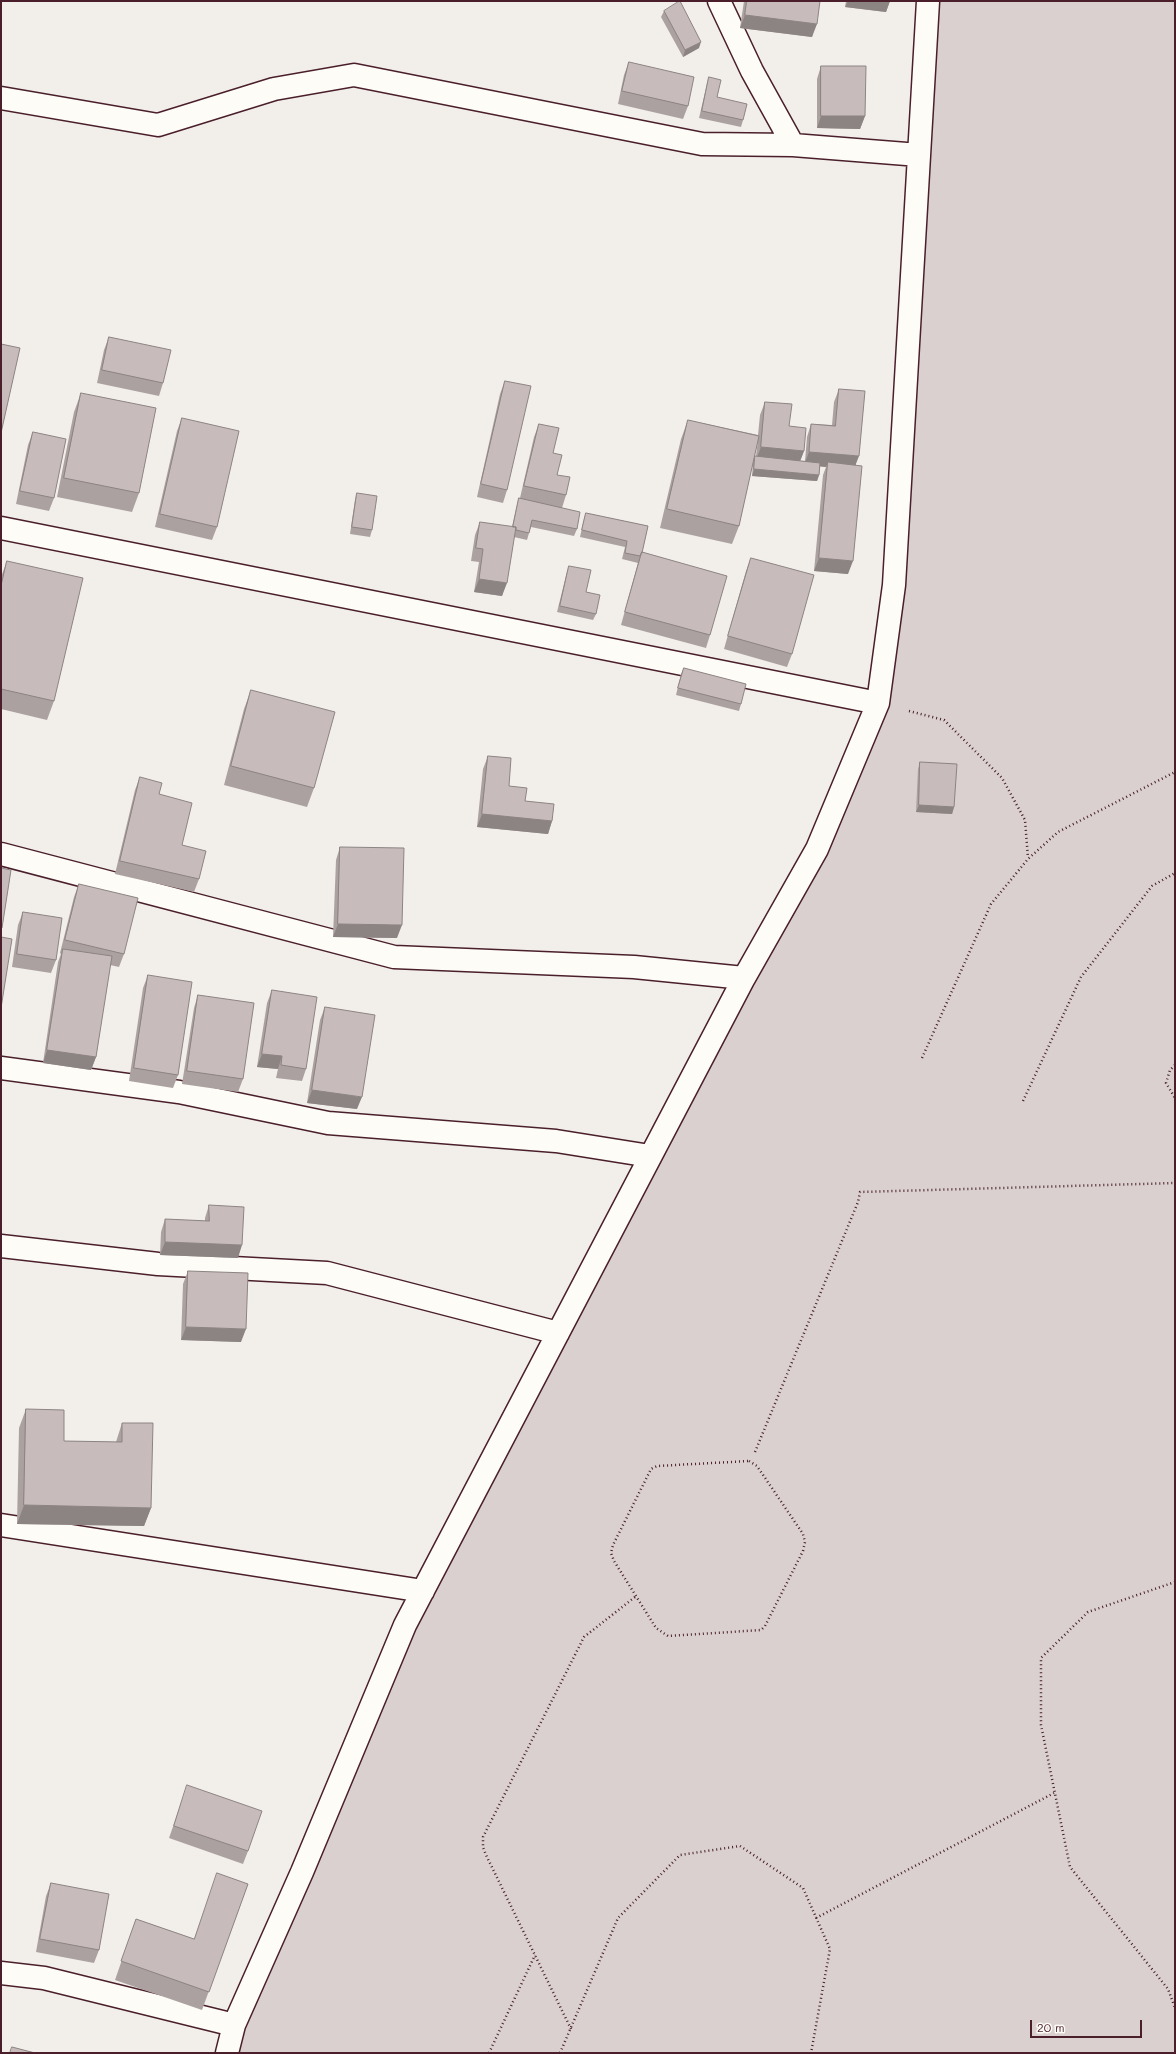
<!DOCTYPE html>
<style>
body{margin:0}
#map{position:relative;width:1176px;height:2054px;overflow:hidden;background:#f2efeb;font-family:Mali,sans-serif}
canvas{display:block}
.frame{position:absolute;inset:0;border:2px solid #4a1f2b;pointer-events:none}
.scale{position:absolute;left:1030px;top:2020px;width:112px;height:18px;box-sizing:border-box;border:2px solid #4a1f2b;border-top:0;padding-left:5px;font-size:12px;line-height:14px;white-space:nowrap;color:#4a1f2b;-webkit-text-stroke:3px #fdfcf7;paint-order:stroke}
</style>
<div id="map">
<canvas width="1176" height="2054"></canvas>
<div class="frame"></div>
<div class="scale">20 m</div>
</div>
<script>
const ctx = document.querySelector('canvas').getContext('2d');
ctx.lineJoin = 'round';
function fill(path, color) { ctx.fillStyle = color; ctx.fill(path, 'evenodd'); }
function trace(path, color, width, dash) { ctx.strokeStyle = color; ctx.lineWidth = width; ctx.lineCap = dash ? 'butt' : 'round'; ctx.setLineDash(dash || []); ctx.stroke(path); }
const green = new Path2D(`
 M928 1H1175V2053H227L405 1625 744 978 878 703Z`);
const path = new Path2D(`
 M909 711 944 720 1002 778 1025 820 1028 858
 M922 1058 991 904 1028 859 1058 832 1175 772
 M1175 1065 1170 1070 1166 1083 1175 1098
 M1023 1101 1081 977 1152 886 1175 873
 M755 1452 858 1202 860 1192 1175 1183
 M749 1461 757 1466 803 1534 805 1542 803 1551 765 1626 761 1630 668 1636 656 1628 614 1561 611 1553 613 1545 651 1469 657 1466Z
 M1175 1582 1088 1612 1041 1658V1725L1070 1867 1168 1989 1175 2008
 M816 1918 1054 1793
 M571 2029 486 1855 483 1847V1837L584 1637 635 1597
 M489 2053 535 1955
 M560 2053 618 1918 680 1855 740 1846 803 1888 830 1949 811 2053`);
const minor = new Path2D(`
 M719 1 752 71 793 145
 M1 98 158 125 274 89 354 75 702 144 793 145 919 155
 M1 528 878 703
 M1 854 394 957 634 967 744 978
 M1 1068 179 1092 328 1123 556 1141 650 1156
 M1 1246 158 1264 327 1273 558 1333
 M1 1525 423 1591
 M1 1973 44 1978 234 2025
 M227 2053 234 2025 302 1872 405 1625 744 978 817 849 878 703 894 585 928 1`);
const wall = new Path2D(`
 M744 1H820L812 37 740 28Z
 M846 1H890L886 12 845 7Z
 M664 11 699 48 683 57 661 17Z
 M629 62 688 106 683 119 618 104 624 75Z
 M821 66 865 116 860 129 817 128V79Z
 M709 77 717 97 743 120 741 127 699 118 707 84Z
 M109 337 163 383 159 396 97 383 104 350Z
 M505 381 507 490 503 503 477 497 500 394Z
 M839 389 856 465 848 574 814 571 823 475 826 467 820 466 819 475 817 481 752 476 753 463 755 456H756L758 440 739 526 732 544 660 528 681 439 688 420 758 435 760 415 765 402 789 426 804 451 800 461H805L807 437 811 424 832 425 834 402Z
 M81 393 139 493 132 512 57 497 74 412Z
 M182 418 217 527 212 540 155 527 177 431Z
 M539 424 553 453 557 475 566 495 562 508 577 529 574 536 531 527 529 533 527 540 514 537 502 596 474 592 479 562 471 561 475 535 480 522 512 527 517 505 519 498H520L534 437Z
 M33 432 54 498 49 511 16 504 28 445Z
 M357 493 372 530 370 537 350 534 355 500Z
 M586 513 648 526 642 553 710 635 706 648 621 625 638 563 622 559 625 547 580 537 584 519Z
 M751 558 792 654 787 667 724 649 746 571Z
 M7 561 54 701 47 720 1 709V577Z
 M569 566 586 592 596 614 593 620 557 612 567 572Z
 M684 668 741 704 739 711 676 695 681 674Z
 M251 690 314 788 307 807 224 785 244 709Z
 M488 756 509 786 525 801 552 821 548 834 477 827 483 769Z
 M920 762 954 807 952 814 916 812 918 769Z
 M140 777 159 794 182 845 199 879 194 892 115 874 135 790Z
 M340 847 397 938 333 937 336 860Z
 M79 884 124 954 119 967 110 965 96 1057 91 1070 43 1063 58 962 61 954 60 953 74 897Z
 M23 912 56 960 51 973 12 967 18 925Z
 M148 975 178 1075 173 1088 129 1081 143 988Z
 M272 990 306 1069 302 1081 276 1078 278 1069 257 1067 267 1003Z
 M198 995 243 1079 238 1092 182 1084 194 1008Z
 M325 1007 357 1109 307 1103 320 1020Z
 M209 1205 238 1258 160 1255 161 1232 165 1219 205 1221V1218Z
 M188 1271 241 1342 181 1340 183 1284Z
 M26 1409 64 1441 116 1442 122 1423 151 1508 144 1526 17 1524 19 1428Z
 M183 1798 248 1851 243 1864 169 1838Z
 M51 1883 99 1950 94 1963 36 1952 46 1896Z
 M248 1884 202 2010 115 1980 136 1919 194 1939Z`);
const shadedWall = new Path2D(`
 M848 1H890L886 12 845 7Z
 M745 15 817 24 812 37 740 28Z
 M701 42 699 48 683 57 685 50Z
 M821 116H865L860 129 817 128Z
 M761 447 804 451 799 464 756 460Z
 M809 452 859 456 854 469 828 462 826 467 804 465Z
 M754 469 819 475 817 481 752 476Z
 M819 558 853 561 848 574 814 571Z
 M479 579 507 583 502 596 474 592Z
 M919 805 954 807 952 814 916 812Z
 M482 814 552 821 548 834 477 827Z
 M338 924 402 925 397 938 333 937Z
 M47 1050 96 1057 91 1070 43 1063Z
 M262 1054 282 1056 278 1069 257 1067Z
 M312 1090 362 1097 357 1109 307 1103Z
 M165 1242 242 1245 238 1258 160 1255Z
 M186 1327 246 1329 241 1342 181 1340Z
 M24 1505 151 1508 144 1526 17 1524Z`);
const building = new Path2D(`
 M680 1 701 42 685 50 664 11Z
 M747 1H820L817 24 745 15Z
 M629 62 694 77 688 106 622 91Z
 M821 66H866L865 116H821Z
 M709 77 721 80 717 97 747 104 743 120 702 111Z
 M109 337 171 350 163 383 102 370Z
 M1 344 20 348 1 433Z
 M505 381 531 386 507 490 481 484Z
 M839 389 865 391 859 456 809 452 811 424 835 426Z
 M81 393 156 408 139 493 64 478Z
 M765 402 792 404 789 426 806 428 804 451 761 447Z
 M182 418 239 431 217 527 160 514Z
 M688 420 759 436 739 526 667 509Z
 M539 424 559 428 553 453 562 455 557 475 570 477 566 495 524 486Z
 M33 432 66 439 54 498 20 491Z
 M755 456 820 463 819 475 754 469Z
 M828 462 862 466 853 561 819 558Z
 M357 493 377 496 372 530 352 527Z
 M519 498 580 512 577 529 532 520 529 533 516 530V527H513Z
 M586 513 648 526 642 553V552L640 556 625 553 627 541 582 530Z
 M480 522 516 527 507 583 479 579 483 549 476 548Z
 M642 552 727 576 710 635 625 612Z
 M751 558 814 575 792 654 728 636Z
 M7 561 83 578 54 701 1 689V586Z
 M569 566 591 570 586 592 600 595 596 614 560 606Z
 M684 668 746 684 741 704 678 688Z
 M251 690 335 712 314 788 231 766Z
 M488 756 511 758 509 786 527 788 525 801 554 804 552 821 482 814Z
 M920 762 957 764 954 807 919 805Z
 M140 777 162 783 159 794 192 803 182 845 206 851 199 879 120 861Z
 M340 847 404 848 402 925 338 924Z
 M1 868 11 870 2 928H1Z
 M79 884 138 898 124 954 65 940Z
 M23 912 62 918 56 960 17 954Z
 M1 937 12 939 1 1008Z
 M63 949 112 956 96 1057 47 1050Z
 M148 975 192 982 178 1075 134 1068Z
 M272 990 317 997 306 1069 281 1065 282 1056 262 1054Z
 M198 995 254 1003 243 1079 187 1071Z
 M325 1007 375 1015 362 1097 312 1090Z
 M209 1205 244 1207 242 1245 165 1242V1219L209 1221Z
 M188 1271 248 1273 246 1329 186 1327Z
 M26 1409 64 1410V1441L122 1442V1423H153L151 1508 24 1505Z
 M187 1785 262 1811 248 1851 174 1826Z
 M217 1873 248 1884 209 1992 121 1961 136 1919 194 1939Z
 M51 1883 109 1894 99 1950 40 1939Z
 M12 2047 35 2053H10Z`);
fill(green, '#d9d0cf');
trace(minor, '#4a1f2b', 25);
trace(path, '#4a1f2b', 2.5, [1, 3]);
trace(minor, '#fdfcf7', 22);
fill(wall, '#aca1a1');
fill(shadedWall, '#8c8383');
fill(building, '#c8bbbb');
trace(building, '#8c8383', 1);
</script>
